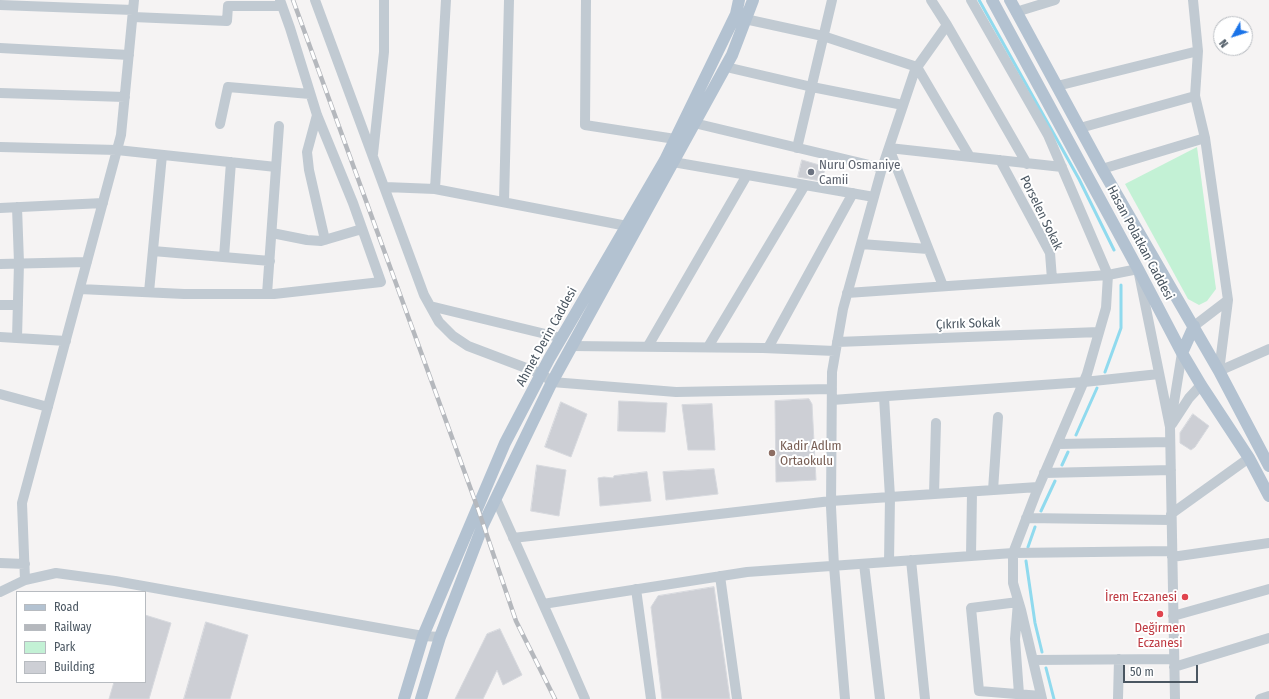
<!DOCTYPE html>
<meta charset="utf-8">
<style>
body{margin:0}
#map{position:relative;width:1269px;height:699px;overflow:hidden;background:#f5f3f3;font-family:"Fira Sans Condensed",sans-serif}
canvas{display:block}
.legend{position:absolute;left:16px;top:591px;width:130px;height:92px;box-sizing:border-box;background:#fff;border:1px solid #b7bbc0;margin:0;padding:5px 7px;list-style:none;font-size:12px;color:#4a5661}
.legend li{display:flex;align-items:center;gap:8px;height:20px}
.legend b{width:20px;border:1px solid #b7bbc0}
.north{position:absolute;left:1213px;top:16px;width:40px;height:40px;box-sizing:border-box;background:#fff;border:1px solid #b7bbc0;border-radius:50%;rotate:231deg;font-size:11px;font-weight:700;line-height:16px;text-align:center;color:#4a5661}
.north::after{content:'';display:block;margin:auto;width:14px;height:18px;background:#1a73e8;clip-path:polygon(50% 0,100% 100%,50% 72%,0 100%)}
.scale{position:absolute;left:1123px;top:665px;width:75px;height:18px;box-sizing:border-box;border:2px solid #4a5661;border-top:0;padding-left:5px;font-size:12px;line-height:14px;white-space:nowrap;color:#4a5661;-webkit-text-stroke:3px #fff;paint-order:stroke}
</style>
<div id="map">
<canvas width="1269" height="699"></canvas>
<ul class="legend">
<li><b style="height:5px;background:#b3c2d1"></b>Road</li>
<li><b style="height:5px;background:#b5b8bd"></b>Railway</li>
<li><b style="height:11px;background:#c3f1d5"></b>Park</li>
<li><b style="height:11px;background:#cdcfd5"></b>Building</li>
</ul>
<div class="north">N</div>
<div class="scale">50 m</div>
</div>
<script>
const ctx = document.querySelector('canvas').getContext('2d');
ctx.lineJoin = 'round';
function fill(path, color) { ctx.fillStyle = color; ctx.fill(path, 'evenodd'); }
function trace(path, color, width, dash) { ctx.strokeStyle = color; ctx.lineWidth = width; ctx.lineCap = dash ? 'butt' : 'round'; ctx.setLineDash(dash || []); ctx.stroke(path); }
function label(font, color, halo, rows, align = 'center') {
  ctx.font = font + ' "Fira Sans Condensed",sans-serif'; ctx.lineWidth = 4; ctx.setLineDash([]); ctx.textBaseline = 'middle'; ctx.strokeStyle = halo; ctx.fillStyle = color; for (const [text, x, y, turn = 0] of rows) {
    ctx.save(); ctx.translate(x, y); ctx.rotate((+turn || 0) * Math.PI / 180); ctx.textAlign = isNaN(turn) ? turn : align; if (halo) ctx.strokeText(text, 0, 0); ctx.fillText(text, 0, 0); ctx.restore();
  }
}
const green = new Path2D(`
 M1197 147 1216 289 1207 301 1199 305 1188 299 1125 184Z`);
const stream = new Path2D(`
 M979 0 1079 179 1114 250
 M1105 372 1121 328V285
 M1076 435 1097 388
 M1062 465 1068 452
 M1041 511 1055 481
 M1028 547 1035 527
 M1026 561 1035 623 1042 652
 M1046 668 1054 699`);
const building = new Path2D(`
 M802 160 826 167 821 181 798 177Z
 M809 399 812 404 816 480 776 482 775 401Z
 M619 401 667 403 665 432 618 431Z
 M561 402 587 414 571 457 545 447Z
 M712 404 715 450H688L682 405Z
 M1193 414 1209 426 1195 447 1191 450 1180 443V433Z
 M537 465 566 470 559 516 531 511Z
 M714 469 718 494 666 500 663 472Z
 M647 472 651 501 600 506 598 478 604 477 613 478 614 476Z
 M714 587 730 699H662L651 607 658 596Z
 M145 615 171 623 149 699H109L114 682H145Z
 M206 622 248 635 230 699H184Z
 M500 629 522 675 503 685 497 670 483 699H455L487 634Z`);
const minor = new Path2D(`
 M315 0 424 295 439 322 453 336 468 346 542 374 552 382 676 392 832 389
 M586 0 585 125 675 139
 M931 0 947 25 1027 164
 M971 0 1048 135 1108 275 1106 308 1087 374 1036 493 1013 553V583L1021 610 1042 699
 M1193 0 1198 51 1195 96 1205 138 1228 300 1219 371
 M0 5 133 10
 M1016 12 1055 0
 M133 17 227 21 228 6H282
 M745 19 823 36 917 67 970 157
 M0 48 129 55
 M726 67 812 87 903 105
 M1057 86 1198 51
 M0 93 125 97
 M317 115 307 152 309 170 325 240
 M694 123 882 168
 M220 124 228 87 310 94
 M1080 128 1195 96
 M0 147 117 150 276 167
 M797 148 832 0
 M373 154 384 52V0
 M1000 160 1050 253 1052 279
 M673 162 874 197
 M1102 169 1205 138
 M385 187 435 189 627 226
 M435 189 446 0
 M504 202 509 0
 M0 208 103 203
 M272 233 307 240 321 241 362 229
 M861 244 928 249
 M153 251 270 261
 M224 257 231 162
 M0 264 87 262
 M943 286 889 148 1062 167
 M80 289 184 294H274L381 282 353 203 317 115 290 28 280 0
 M149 292 162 155
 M847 293 1108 275 1138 269 1170 427
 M267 294 279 126
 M0 305H18
 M430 306 562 338
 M1194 326 1228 300
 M0 337 66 341
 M17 338 19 263 17 207
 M837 342 1099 332
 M571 346 763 348 835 351
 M648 346 747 175
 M708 347 805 185
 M768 348 853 193
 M1219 371 1269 349
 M0 394 48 407
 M884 397 890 497 889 562
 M832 400 1084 382 1159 374
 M1172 424 1189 398 1201 385
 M1057 444 1170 442
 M1044 473 1171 470
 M993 490 998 417
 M934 494 936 423
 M496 499 565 653 585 699
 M1171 514 1249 458
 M1026 518 1171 520
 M513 538 831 501 1038 487
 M971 556 972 492
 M1172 557 1269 543
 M911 560 925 699
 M0 563 25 564
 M864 564 880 699
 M720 576 737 699
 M25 580 22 503 121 135 134 0
 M636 589 651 699
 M0 592 25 580 56 573 115 581 423 636 440 637
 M543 604 747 572 1013 553 1172 551
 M1173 616 1269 589
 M1033 660 1174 659
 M1174 667 1269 638
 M845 699 834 566 831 507 832 372 843 309 882 168 915 70 947 25
 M1019 699V694L1015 639 1018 602 971 608 979 691 1041 696
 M1118 699 1119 659
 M1175 699 1170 427 1182 353
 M1260 699 1269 696`);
const major = new Path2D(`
 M992 0 1138 269 1182 353 1201 385 1249 458 1269 496
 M1010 0 1102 169 1219 371 1269 466
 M1182 353 1194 326
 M404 699 423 636 505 443 549 359 665 160 736 14 739 0
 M421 699 440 637 483 525 552 382 732 55 753 0`);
const rail = new Path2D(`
 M293 0 478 509 516 621 555 699`);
const markers = [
 [811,172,4,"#6b7280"],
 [772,453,4,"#8d6e63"],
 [1185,597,4,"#e0444e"],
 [1160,614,4,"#e0444e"]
];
const worshipNames = [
 ["Nuru Osmaniye",819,165],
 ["Camii",819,180]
];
const streetNames = [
 ["Porselen Sokak",1041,213,64],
 ["Hasan Polatkan Caddesi",1140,243,62],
 ["Çıkrık Sokak",968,324,-2],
 ["Ahmet Derin Caddesi",547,337,-61]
];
const educationNames = [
 ["Kadir Adlım",780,446],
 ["Ortaokulu",780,461]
];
const healthNames = [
 ["İrem Eczanesi",1177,597],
 ["Değirmen",1160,628,"center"],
 ["Eczanesi",1160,643,"center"]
];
fill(green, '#c3f1d5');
trace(stream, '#90daee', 3);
fill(building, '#cdcfd5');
trace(building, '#d7d9de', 1);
trace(minor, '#c1cad2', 10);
trace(major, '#b3c2d1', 12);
trace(rail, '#b5b8bd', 4.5);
trace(rail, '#fff', 3, [9]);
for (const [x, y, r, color] of markers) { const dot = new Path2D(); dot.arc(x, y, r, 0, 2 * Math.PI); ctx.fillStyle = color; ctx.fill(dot); trace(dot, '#fff', 1.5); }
label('13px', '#5b616d', '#fff', worshipNames, 'left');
label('13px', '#4a5661', '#fff', streetNames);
label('13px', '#785e54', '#fff', educationNames, 'left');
label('13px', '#be3a42', '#fff', healthNames, 'right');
</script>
